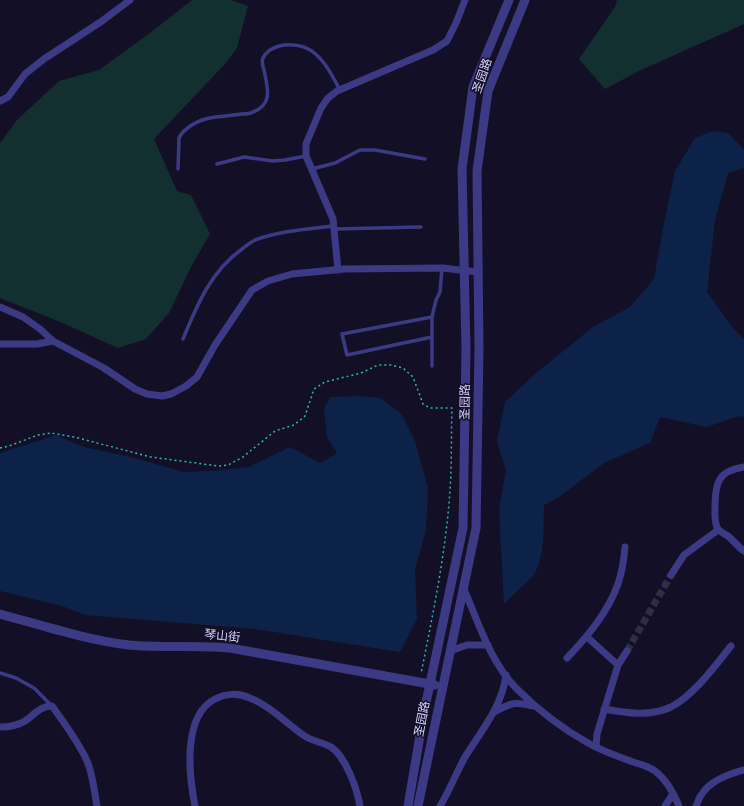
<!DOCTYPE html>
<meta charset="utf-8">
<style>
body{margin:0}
canvas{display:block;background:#130f26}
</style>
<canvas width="744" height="806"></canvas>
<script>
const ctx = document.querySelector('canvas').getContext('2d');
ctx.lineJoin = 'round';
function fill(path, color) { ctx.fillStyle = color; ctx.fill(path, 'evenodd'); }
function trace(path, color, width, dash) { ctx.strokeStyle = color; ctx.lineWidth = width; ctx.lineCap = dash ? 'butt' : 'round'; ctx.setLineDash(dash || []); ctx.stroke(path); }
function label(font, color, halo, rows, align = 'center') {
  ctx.font = font + ' Roboto,"Noto Sans SC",sans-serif'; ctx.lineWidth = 3; ctx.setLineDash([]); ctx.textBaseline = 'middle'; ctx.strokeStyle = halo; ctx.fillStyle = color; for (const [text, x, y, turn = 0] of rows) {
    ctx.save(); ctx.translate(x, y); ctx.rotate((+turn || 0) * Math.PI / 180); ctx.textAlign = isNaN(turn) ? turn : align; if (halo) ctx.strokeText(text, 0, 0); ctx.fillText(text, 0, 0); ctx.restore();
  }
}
const green = new Path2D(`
 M192 0H231L248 6 237 48 225 64 154 139 177 191 191 195 210 234 191 267 169 313 146 339 118 348 63 323 0 298V143L17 120 59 81 99 70 150 33Z
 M617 0H744V24L641 70 605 89 579 59 615 7Z`);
const water = new Path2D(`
 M713 131 728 133 744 150V168L728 173 715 220 707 292 733 328 744 339V417L738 416 707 427 660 417 650 443 604 463 559 497 544 505C543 529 546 555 533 576L504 604 499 510 506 470 497 442 505 402 535 374 593 327 630 307 654 279 664 223 675 171 695 138Z
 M360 396 380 398 401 413 415 441 428 488 426 530 415 570 417 619 400 652 255 629 85 615 62 606 0 591V453L56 435 84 447 135 458 183 472 213 471 249 467 290 447 320 463 337 453 327 437 324 409 330 397Z`);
const minorTunnel = new Path2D(`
 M627 651 671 575`);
const path = new Path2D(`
 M0 448 9 446 38 435 51 433 74 437 151 457 218 466 228 465 243 457 275 431 294 425 305 416 314 389 325 382 361 373 378 365H391L403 368 413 377 423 404 430 408H452C451 435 452 463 450 490 446 552 433 613 421 674`);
const service = new Path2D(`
 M217 164 244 157 273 161 285 160 306 156
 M178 169 179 138C181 133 185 130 189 127 205 115 223 117 241 114 245 114 250 114 253 112 274 104 267 86 264 70 263 66 261 62 263 58 266 51 272 48 279 46 314 39 326 64 340 90
 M312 169 335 163 360 150H375L425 159
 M334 229 421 227
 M432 317V337L347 355 342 334 432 317 436 300 440 292 442 268
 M183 339C197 305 211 271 242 249 246 246 251 242 255 240 280 231 307 229 333 226
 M432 366V337
 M0 673 16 678 34 688 51 705`);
const minor = new Path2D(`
 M0 101 8 97 25 74 44 59 102 21 130 0
 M338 270 333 219 306 156V144L321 108 328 98 337 91 433 50 447 41 456 23 465 0
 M0 307 23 317 40 329 53 341 104 368 135 389 147 394 162 396 171 394 186 386 197 377 215 345 252 290 268 281 292 274 344 269 442 268 478 272
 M0 344H37L53 341
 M744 467C718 471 715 483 715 507 715 514 714 523 718 529 720 532 725 534 728 536 734 541 738 547 744 551
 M671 575 684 555 718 530
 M463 587C478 621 490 662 517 689 537 709 563 729 588 743 602 751 617 756 633 762 640 764 649 766 655 771 666 779 674 794 679 806
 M587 637 618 665
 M450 651 467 645H488
 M567 658C588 636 608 612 618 584 622 572 624 559 625 547
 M604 709C626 713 650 717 671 707 694 695 715 666 731 646
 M494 712C511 703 514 701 534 706
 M0 727C9 727 17 726 25 721 34 715 40 706 52 706 64 723 78 741 87 761 93 774 94 791 97 806
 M596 747 597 734 618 665 627 651
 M195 806C189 776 182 716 215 699 226 693 239 693 250 698 270 706 286 723 303 735 311 741 322 742 331 747 346 757 357 789 360 806
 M440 806C450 790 456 773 465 757 481 731 502 707 506 675
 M665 806 673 794
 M696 806C698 802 699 797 702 794 710 781 729 774 744 770`);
const tertiary = new Path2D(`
 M0 614C41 625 87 640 129 645 162 648 196 645 230 648L435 685
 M408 806 424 712 463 528 466 349 462 169 473 87 509 0
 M418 806 476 528 479 348 477 171 488 91 525 0`);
const streetNames = [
 ["圣园路",483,76,-71],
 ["圣园路",466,402,-89],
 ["琴山街",222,637,6],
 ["圣园路",423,719,-79]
];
fill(green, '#12302f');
fill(water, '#0c2248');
trace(minorTunnel, '#312d47', 7, [7, 3.5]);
trace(path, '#2fb8b0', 1.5, [2, 3]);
trace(service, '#3d3a85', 3.5);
trace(minor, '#3d3a85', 7);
trace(tertiary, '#3d3a85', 9);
label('12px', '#d9d4ff', '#130f26', streetNames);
</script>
